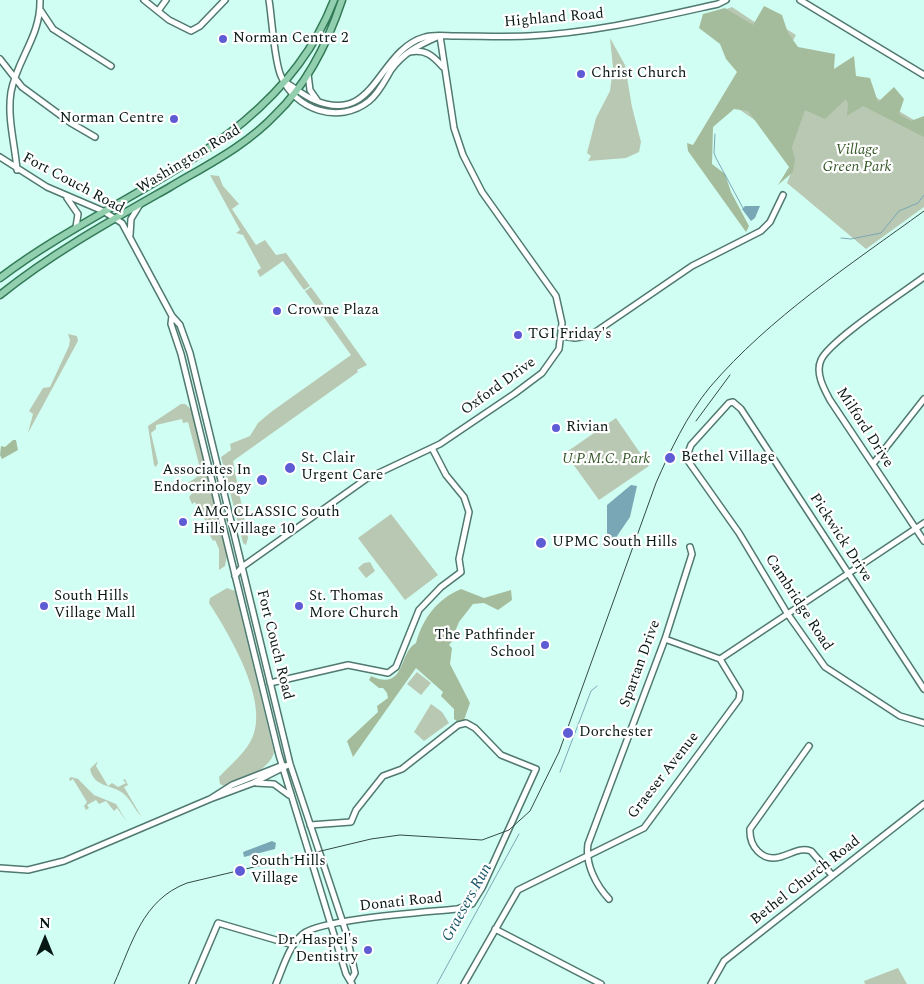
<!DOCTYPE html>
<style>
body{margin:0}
#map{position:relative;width:924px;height:984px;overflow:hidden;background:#d1fef3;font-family:Spectral,serif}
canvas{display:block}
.north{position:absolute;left:20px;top:914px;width:50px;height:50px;-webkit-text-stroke:4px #fff;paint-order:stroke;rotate:0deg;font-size:14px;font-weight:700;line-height:20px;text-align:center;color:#081915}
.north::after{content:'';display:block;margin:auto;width:18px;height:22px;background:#081915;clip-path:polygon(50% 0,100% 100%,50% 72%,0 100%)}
</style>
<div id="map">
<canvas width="924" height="984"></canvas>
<div class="north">N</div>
</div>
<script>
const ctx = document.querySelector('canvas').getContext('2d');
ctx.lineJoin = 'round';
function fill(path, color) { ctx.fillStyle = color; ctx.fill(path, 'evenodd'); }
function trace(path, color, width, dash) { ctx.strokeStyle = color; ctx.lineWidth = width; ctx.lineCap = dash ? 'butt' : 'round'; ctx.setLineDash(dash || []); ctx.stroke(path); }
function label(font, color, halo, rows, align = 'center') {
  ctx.font = font + ' Spectral,serif'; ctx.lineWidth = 4.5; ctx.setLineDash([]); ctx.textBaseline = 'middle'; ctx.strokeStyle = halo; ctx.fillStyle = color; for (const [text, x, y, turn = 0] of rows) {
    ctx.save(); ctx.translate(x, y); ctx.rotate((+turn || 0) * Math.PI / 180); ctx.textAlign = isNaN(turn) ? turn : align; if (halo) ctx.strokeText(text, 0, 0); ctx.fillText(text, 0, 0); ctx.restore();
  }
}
const green = new Path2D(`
 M732 7 774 35 780 25 796 35 790 46 924 126V207L866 249 787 183 794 165 789 144 733 105 754 72 705 17Z
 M610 38 625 65 632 107 641 142 639 152 626 158 588 161 591 156 587 153 596 118 610 91 613 68Z
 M210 175 219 176 223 186 239 204 232 209 256 245 265 240 276 255 286 253 310 286 304 290 283 261 260 277 257 271 261 268 243 235 236 233 240 230Z
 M311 287 367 365 357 370 358 372 233 461 248 538 246 545 243 543 221 457 231 450 230 444 250 436 258 423 271 412 351 355 305 291Z
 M68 334 77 336 78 341 28 433 33 414 29 411 43 388 50 387 69 346 70 340Z
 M181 404H185L191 409 227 556 225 566 219 570V549L215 540 213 541 207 530 209 527 195 502 192 504 189 497 194 491 188 483 197 477 196 473 201 472 188 422 183 423 182 419 156 425V429L151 433 158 463 156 467 154 465 148 426Z
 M616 418 649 466 599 500 565 453Z
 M391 514 438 575 405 600 358 538Z
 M370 562 375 571 366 578 358 568 364 563Z
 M227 588 235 591 274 752C271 769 241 781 224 786L220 784 219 777C230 765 247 752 253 736 268 699 229 634 209 603L210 598Z
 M417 672 431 683 421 695 407 684Z
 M431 704 442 712 449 723 424 741 414 732Z
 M98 761 96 766 108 786 112 783 118 787 126 783 123 780 125 779 128 785 124 787 141 816C135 810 131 800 124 794 112 784 94 788 90 769Z
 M71 777 78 779 94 795 116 804 127 822 117 808 114 811 106 801 99 804 96 800 87 805 89 808 86 810 84 806 87 802 73 779 70 781 69 779Z
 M898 968 907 984H865L864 981Z`);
const forest = new Path2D(`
 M764 6 782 15 788 33 798 47 835 54 834 69 854 56 856 76 870 78 878 102 894 87 904 99 899 114 911 121 924 116V137L863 106 847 116 848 104 846 99 825 119 805 110 792 147 795 160 793 172 778 185 789 167 748 111 734 109 713 127 712 164 725 174 731 192 749 226 746 232 688 151 687 143 693 145 737 72 726 59 720 44 699 28 703 14 725 8 753 25Z
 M13 440H16L18 450 2 459 0 455 1 446 5 447Z
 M461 589 484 598 511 590 512 600 498 610 484 603 473 604 459 622 454 634 455 638 449 645 452 648 450 664 470 703 464 720 458 722 454 719V709L441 696 443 692 416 668 353 757 347 741 378 712 377 706 388 698 387 693 383 688H379L369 680 371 676C406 692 398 653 416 643 423 618 437 599 461 589Z`);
const water = new Path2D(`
 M745 206H760L755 218 751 221 742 209Z
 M631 485 637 486 630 517 613 542 607 537V505Z
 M272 841 276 843 275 849 244 857 243 852Z`);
const stream = new Path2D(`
 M715 134 714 153 716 158 743 208
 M841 238 851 239 881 233 899 211 918 203 924 195
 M560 772 591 691 597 686
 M437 984 519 834`);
const minor = new Path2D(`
 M144 0 169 20 191 31 200 26 225 0
 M269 0C272 18 274 61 281 76 295 110 339 125 369 101 379 93 385 80 391 70 403 53 419 45 437 37
 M800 0 924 75
 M41 11 53 29 111 66
 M158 11 166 0
 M410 52C426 49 433 56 443 67
 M0 59 22 87 71 123 95 137
 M308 74 310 90 317 100
 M285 82C295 88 304 96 314 100 376 127 377 50 425 37 434 34 446 36 456 36 480 36 504 37 528 36 593 33 655 18 718 4L726 0
 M0 157 47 187 103 211 122 223 172 316 180 325 190 353 290 764 346 932 355 973 351 980
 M17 170C15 144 7 118 11 92 17 59 41 36 40 0
 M67 198 78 214 76 227
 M130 235 131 219 139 206
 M924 277C904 292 829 341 821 360 815 373 824 389 830 400L924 541
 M172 316 171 324 181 354 279 755 346 974 352 984
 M562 336 575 338 591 335 692 266 761 231 770 222 783 195
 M873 464 924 399
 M235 576 242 567 366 479 440 444 514 394 542 373 559 349 562 323 556 296 482 192 463 155 454 128 440 36
 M720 659 924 523
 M270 683 348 665 388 673 396 667 419 610 441 587 461 572 459 559 469 512 464 497 446 475 432 448
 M924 689 741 409 733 402 729 403 691 445 686 458 739 533 787 613 825 667 900 716 924 723
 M809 746 750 829C749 846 762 862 780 857 792 854 799 847 811 851L832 875
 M256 783 274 784 289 795
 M210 799 232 785 283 765
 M0 868 28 870 64 861 210 799 253 783 290 764
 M609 899C596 885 585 864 588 844L665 639 692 554 690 547
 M495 929 601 984
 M192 984 218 923 293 945
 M276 984C283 968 289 945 303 934 321 919 429 912 457 909L472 904 482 888 536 769 501 755 475 728 466 723 458 725 402 769 383 776 356 810 351 822 310 825
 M464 984 518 890 644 828 739 699 740 692 720 659 665 639
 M711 984 724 961 924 804`);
const major = new Path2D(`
 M0 278C115 190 278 147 334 0
 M0 295C52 253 112 220 170 187 207 165 246 146 276 114 308 83 328 42 342 0`);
const tram = new Path2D(`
 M696 421 730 375
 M114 984C132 944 142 900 187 883L371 839 400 835 482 840 509 830 530 811 559 752 656 483C670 451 687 415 710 387 770 317 850 265 924 211`);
const markers = [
 [223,39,5,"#5e5bd4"],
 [581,74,5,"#5e5bd4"],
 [174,119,5,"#5e5bd4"],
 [277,311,5,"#5e5bd4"],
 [518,335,5,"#5e5bd4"],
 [556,428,5,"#5e5bd4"],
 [670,458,6,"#5e5bd4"],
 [290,468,6,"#5e5bd4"],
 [262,480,6,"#5e5bd4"],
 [183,522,5,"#5e5bd4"],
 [541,543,6,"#5e5bd4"],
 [44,606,5,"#5e5bd4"],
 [299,606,5,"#5e5bd4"],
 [545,645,5,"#5e5bd4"],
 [568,733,6,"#5e5bd4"],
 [240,871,6,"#5e5bd4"],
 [368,950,5,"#5e5bd4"]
];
const streetNames = [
 ["Highland Road",554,19,-5],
 ["Washington Road",189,160,-31],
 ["Fort Couch Road",73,184,28],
 ["Oxford Drive",499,387,-36],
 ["Milford Drive",864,428,57],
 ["Pickwick Drive",840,538,57],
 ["Cambridge Road",798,603,57],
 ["Fort Couch Road",274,645,76],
 ["Spartan Drive",641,664,-70],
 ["Graeser Avenue",664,776,-52],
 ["Bethel Church Road",806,881,-38],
 ["Donati Road",401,903,-6]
];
const poiNames = [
 ["Norman Centre 2",233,39],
 ["Christ Church",591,74],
 ["Norman Centre",164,119,"right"],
 ["Crowne Plaza",287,311],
 ["TGI Friday's",528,335],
 ["Rivian",566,428],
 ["Bethel Village",681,458],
 ["St. Clair",301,459],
 ["Urgent Care",301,476],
 ["Associates In",251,471,"right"],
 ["Endocrinology",251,488,"right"],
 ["AMC CLASSIC South",193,513],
 ["Hills Village 10",193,530],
 ["UPMC South Hills",552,543],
 ["South Hills",54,597],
 ["Village Mall",54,614],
 ["St. Thomas",309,597],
 ["More Church",309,614],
 ["The Pathfinder",535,636,"right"],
 ["School",535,653,"right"],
 ["Dorchester",579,733],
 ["South Hills",251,862],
 ["Village",251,879],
 ["Dr. Haspel's",358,941,"right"],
 ["Dentistry",358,958,"right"]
];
const parkNames = [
 ["Village",857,151],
 ["Green Park",857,168],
 ["U.P.M.C. Park",606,460]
];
const waterNames = [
 ["Graesers Run",468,903,-61]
];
fill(green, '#b9c8b3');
fill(forest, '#a4bc9b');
fill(water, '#79a7b5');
trace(stream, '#79a7b5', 1);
trace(minor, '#50796f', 8);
trace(major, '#327a57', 9);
trace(minor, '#fff', 5);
trace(major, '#92cfaf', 6);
trace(tram, '#334a45', 1);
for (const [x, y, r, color] of markers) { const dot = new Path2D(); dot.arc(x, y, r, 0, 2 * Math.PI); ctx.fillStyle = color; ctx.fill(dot); trace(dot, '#fff', 2); }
label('15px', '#081915', '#fff', streetNames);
label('15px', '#081915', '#fff', poiNames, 'left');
label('italic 15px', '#37592a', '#fff', parkNames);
label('italic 16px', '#195767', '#fff', waterNames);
</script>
